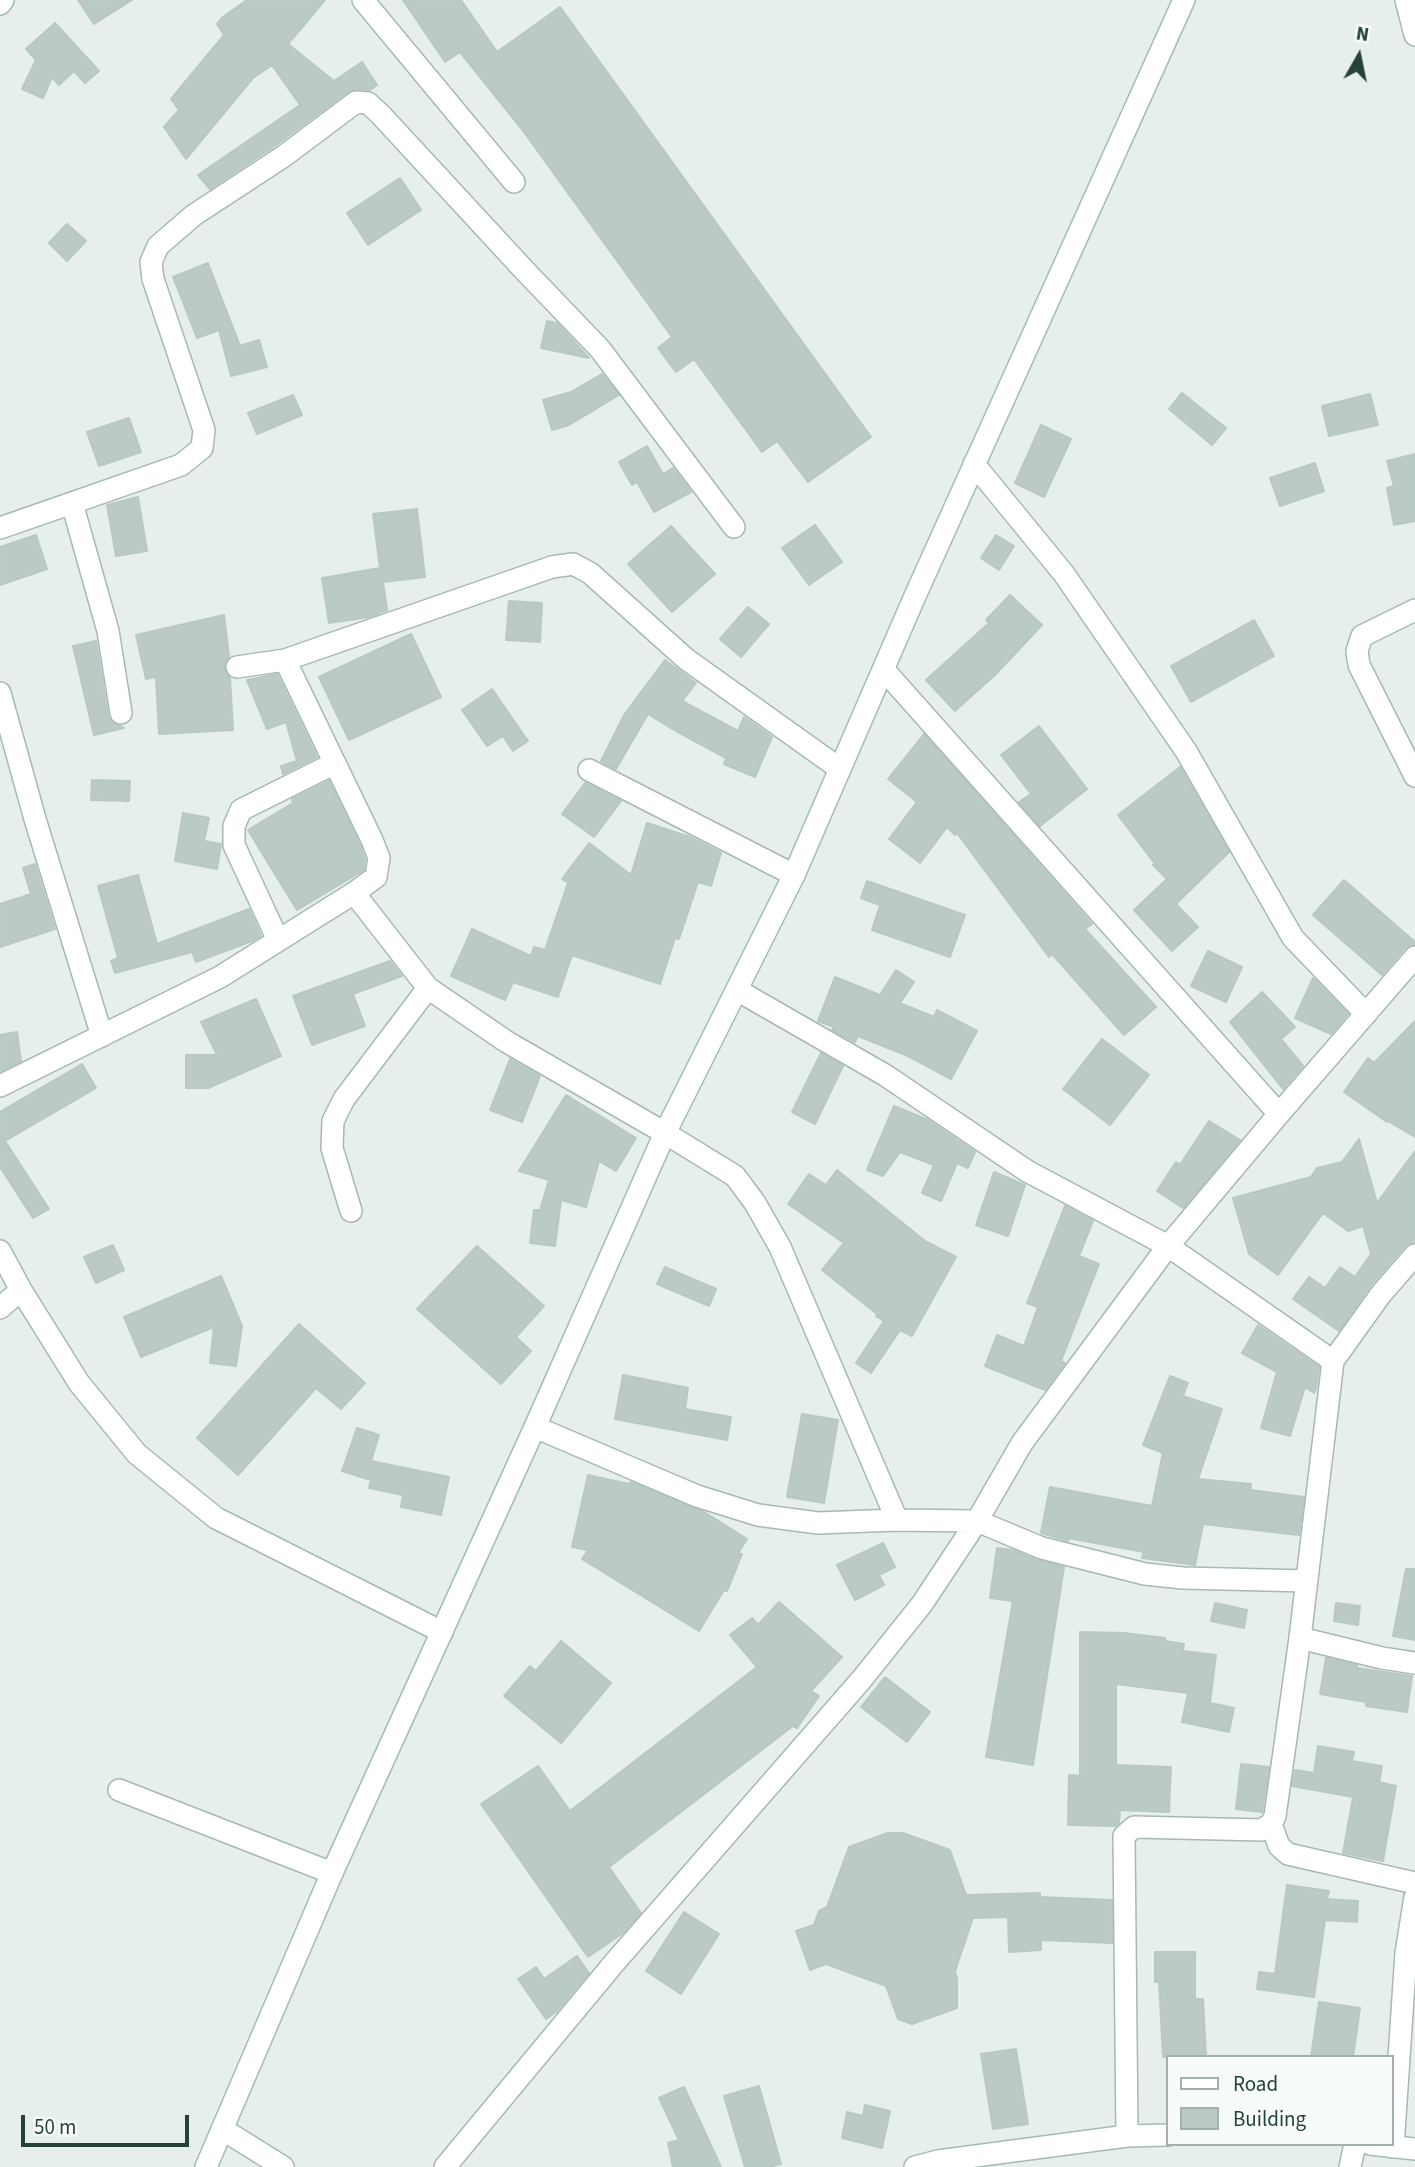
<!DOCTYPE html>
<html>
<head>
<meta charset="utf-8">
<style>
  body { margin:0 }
  #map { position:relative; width:1415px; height:2167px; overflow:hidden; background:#e6efeb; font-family:"Source Sans 3",sans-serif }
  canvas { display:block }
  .legend { position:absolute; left:1166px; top:2055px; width:228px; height:91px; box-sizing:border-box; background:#f7fbf9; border:2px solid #a3b1ad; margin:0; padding:9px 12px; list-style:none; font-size:21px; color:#24423a }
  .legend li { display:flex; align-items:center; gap:14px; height:35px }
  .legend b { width:35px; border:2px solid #a3b1ad }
  .north { position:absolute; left:1324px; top:21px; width:70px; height:70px; -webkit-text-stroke:5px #f7fbf9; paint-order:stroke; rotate:9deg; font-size:19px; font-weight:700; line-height:28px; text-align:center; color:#24423a }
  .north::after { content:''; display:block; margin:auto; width:24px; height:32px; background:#24423a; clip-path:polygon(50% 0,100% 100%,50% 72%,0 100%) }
  .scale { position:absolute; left:21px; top:2115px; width:168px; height:32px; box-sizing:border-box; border:4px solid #24423a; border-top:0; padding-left:9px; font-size:21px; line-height:24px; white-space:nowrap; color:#24423a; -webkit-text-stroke:5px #f7fbf9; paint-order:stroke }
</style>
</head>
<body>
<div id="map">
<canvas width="1415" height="2167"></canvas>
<ul class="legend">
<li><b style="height:9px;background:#fff"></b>Road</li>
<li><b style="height:19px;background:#bbcac4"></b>Building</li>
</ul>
<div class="north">N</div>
<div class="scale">50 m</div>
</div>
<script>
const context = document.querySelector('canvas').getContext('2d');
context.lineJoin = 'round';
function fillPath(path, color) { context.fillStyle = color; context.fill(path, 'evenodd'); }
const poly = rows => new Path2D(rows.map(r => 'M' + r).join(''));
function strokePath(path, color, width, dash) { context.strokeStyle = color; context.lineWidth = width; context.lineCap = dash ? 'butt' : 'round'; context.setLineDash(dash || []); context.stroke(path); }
const building = poly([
  [78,0,132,0,94,24,78,0],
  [247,0,325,0,288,44,334,81,362,62,377,85,370,90,357,89,348,92,276,145,210,189,198,175,300,105,272,65,253,78,186,159,164,127,179,110,171,99,224,35,217,24,223,17,247,0],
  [403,0,461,0,497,52,560,7,871,437,808,482,777,441,762,452,694,359,676,372,658,348,672,337,521,128,460,52,445,62,403,0],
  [55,23,99,71,85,83,74,71,59,85,52,77,43,98,22,89,36,60,26,49,55,23],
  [400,178,421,210,368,245,347,213,400,178],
  [67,224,86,241,67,261,49,243,67,224],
  [208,263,240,346,259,340,267,367,231,376,219,330,197,338,173,277,208,263],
  [547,321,557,323,589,358,541,348,547,321],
  [602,374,619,395,569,425,552,430,543,400,571,392,602,374],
  [1182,393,1226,428,1212,445,1169,409,1182,393],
  [1370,394,1378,425,1329,436,1322,406,1370,394],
  [293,395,302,415,257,434,248,413,293,395],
  [129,418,141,452,99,466,87,432,129,418],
  [1041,425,1071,439,1044,497,1015,483,1041,425],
  [647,446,663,474,673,468,691,492,654,512,637,482,632,485,619,462,647,446],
  [1415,454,1415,521,1394,525,1387,488,1394,486,1387,461,1415,454],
  [1315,463,1324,491,1280,506,1270,478,1315,463],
  [138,497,147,551,116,556,107,505,138,497],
  [417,509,425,577,383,582,387,610,369,617,329,623,322,578,380,568,373,514,417,509],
  [815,525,842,562,809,585,782,548,815,525],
  [671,526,715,574,672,612,628,564,671,526],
  [36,535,47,569,0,585,0,547,36,535],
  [996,535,1014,546,999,570,981,558,996,535],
  [1010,595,1042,625,996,674,955,711,926,680,989,623,986,620,1010,595],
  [509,601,542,603,540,642,506,640,509,601],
  [748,607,769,624,741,657,720,639,748,607],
  [224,615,229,657,224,668,230,678,233,730,159,734,156,677,146,679,136,635,224,615],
  [1254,620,1274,656,1191,702,1171,666,1254,620],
  [411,634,441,697,349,740,319,677,411,634],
  [96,641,108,716,111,722,124,728,94,735,73,646,96,641],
  [665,660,696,683,682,701,738,731,744,717,772,737,755,777,724,764,726,758,676,731,679,724,674,730,648,714,616,769,601,761,624,715,665,660],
  [277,674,317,757,283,774,281,766,297,761,286,722,267,729,247,680,277,674],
  [492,689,528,741,513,751,503,736,487,746,462,710,492,689],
  [1039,726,1087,789,1040,826,1019,802,1031,794,1001,755,1039,726],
  [924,734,1092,924,1085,929,1156,1007,1124,1035,1052,954,1049,957,957,833,955,835,947,827,920,863,889,839,917,802,888,779,924,734],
  [1180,767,1229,852,1176,904,1198,927,1172,951,1134,910,1167,879,1153,865,1155,864,1118,815,1180,767],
  [92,780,130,781,129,801,91,800,92,780],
  [329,781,360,845,365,859,364,870,297,910,248,830,293,803,292,799,329,781],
  [585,783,621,801,594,837,562,814,585,783],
  [183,813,209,818,204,841,221,844,217,869,175,861,183,813],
  [647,823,690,837,721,853,711,886,698,882,679,939,675,938,660,984,572,955,558,997,513,982,505,1000,451,976,472,929,531,956,534,947,545,950,568,883,562,879,589,843,631,875,647,823],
  [35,864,55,929,0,947,0,904,31,894,23,868,35,864],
  [138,875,157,944,249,909,261,936,252,941,196,962,192,952,115,973,111,961,118,958,98,886,138,875],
  [1344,880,1415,942,1415,944,1405,948,1382,975,1313,915,1344,880],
  [867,881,965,915,950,957,872,930,880,905,861,898,867,881],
  [1208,951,1242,967,1226,1002,1191,986,1208,951],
  [390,961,402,976,353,994,365,1026,312,1045,293,996,390,961],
  [896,970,914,982,900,1003,934,1017,937,1010,977,1031,951,1079,908,1056,858,1036,855,1042,832,1030,834,1027,818,1021,835,977,880,995,896,970],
  [1313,978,1348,1014,1331,1034,1295,1018,1313,978],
  [1262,992,1295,1027,1281,1039,1303,1066,1283,1089,1230,1022,1262,992],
  [256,999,281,1056,208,1088,186,1088,186,1055,217,1055,201,1022,256,999],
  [1415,1021,1415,1137,1388,1121,1387,1122,1344,1092,1368,1058,1374,1063,1415,1021],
  [17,1032,21,1061,0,1071,0,1035,17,1032],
  [1102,1039,1149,1075,1110,1125,1063,1089,1102,1039],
  [821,1053,843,1066,815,1124,792,1112,821,1053],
  [510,1059,540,1076,522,1122,490,1110,510,1059],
  [82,1064,96,1088,5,1141,49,1209,33,1218,0,1167,0,1112,82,1064],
  [566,1095,636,1138,616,1171,599,1161,586,1207,561,1200,555,1246,530,1243,534,1210,540,1210,549,1180,519,1171,566,1095],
  [894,1106,928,1120,975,1152,968,1168,957,1163,941,1201,922,1193,934,1165,900,1152,883,1176,867,1170,894,1106],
  [1209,1121,1240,1140,1183,1208,1157,1191,1176,1162,1180,1165,1209,1121],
  [1359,1139,1377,1203,1415,1151,1415,1242,1405,1246,1371,1285,1339,1331,1293,1299,1309,1277,1325,1288,1340,1267,1355,1277,1371,1254,1363,1226,1348,1231,1323,1213,1278,1275,1249,1254,1233,1198,1311,1177,1317,1168,1342,1162,1359,1139],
  [837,1170,925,1241,956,1257,912,1336,900,1330,871,1373,856,1363,884,1321,876,1316,877,1314,822,1270,844,1243,788,1204,809,1174,826,1185,837,1170],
  [994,1172,1025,1185,1008,1236,976,1225,994,1172],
  [1065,1206,1093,1221,1079,1256,1099,1264,1061,1361,1065,1363,1045,1390,985,1366,997,1335,1024,1346,1038,1307,1027,1303,1065,1206],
  [113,1245,124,1270,96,1283,84,1257,113,1245],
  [477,1246,544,1306,516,1337,531,1351,501,1384,417,1309,477,1246],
  [665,1267,716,1289,709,1306,657,1284,665,1267],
  [221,1276,242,1326,236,1366,210,1363,214,1327,141,1357,124,1317,221,1276],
  [299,1324,365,1383,341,1409,316,1388,238,1475,197,1438,299,1324],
  [1258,1325,1319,1367,1316,1389,1314,1393,1305,1387,1290,1436,1261,1428,1277,1372,1242,1353,1258,1325],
  [623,1375,688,1388,685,1409,731,1417,727,1440,615,1419,623,1375],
  [1170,1376,1188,1383,1183,1396,1222,1409,1198,1479,1251,1484,1250,1490,1304,1497,1299,1535,1203,1524,1195,1565,1142,1558,1144,1552,1068,1538,1068,1541,1041,1533,1050,1487,1152,1506,1163,1453,1143,1445,1170,1376],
  [802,1414,838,1420,824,1503,787,1497,802,1414],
  [357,1428,379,1435,371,1461,449,1477,441,1515,401,1507,403,1495,369,1488,371,1480,342,1471,357,1428],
  [588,1475,629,1484,631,1482,704,1512,747,1539,738,1553,742,1554,727,1591,724,1590,699,1631,582,1559,588,1550,572,1547,588,1475],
  [883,1543,895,1567,879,1575,884,1585,855,1600,837,1565,883,1543],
  [997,1548,1013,1550,1037,1560,1064,1567,1033,1765,986,1757,1013,1601,990,1598,997,1548],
  [1406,1569,1415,1569,1415,1640,1393,1636,1406,1569],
  [779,1602,842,1657,811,1691,819,1696,797,1728,793,1726,609,1867,641,1913,623,1933,588,1957,481,1804,538,1766,570,1811,757,1667,730,1635,752,1618,758,1625,779,1602],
  [1215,1603,1247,1610,1244,1628,1211,1621,1215,1603],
  [1336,1603,1360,1606,1358,1625,1334,1621,1336,1603],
  [1080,1632,1124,1633,1165,1638,1165,1641,1184,1644,1183,1651,1216,1655,1210,1703,1234,1708,1229,1732,1182,1722,1188,1693,1116,1684,1116,1765,1171,1767,1169,1812,1120,1810,1119,1823,1115,1826,1068,1825,1069,1775,1080,1776,1080,1632],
  [561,1641,611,1683,561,1743,504,1696,530,1666,536,1671,561,1641],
  [1326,1658,1357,1665,1357,1668,1412,1676,1407,1712,1366,1706,1366,1702,1320,1694,1326,1658],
  [885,1677,930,1712,907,1742,861,1707,885,1677],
  [1318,1746,1354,1752,1352,1761,1382,1766,1379,1782,1396,1786,1383,1861,1343,1853,1353,1797,1292,1786,1295,1770,1314,1773,1318,1746],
  [1241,1764,1269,1767,1262,1812,1236,1809,1241,1764],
  [888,1833,903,1833,950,1850,966,1895,1040,1893,1040,1897,1112,1900,1112,1943,1041,1940,1041,1950,1009,1952,1008,1917,973,1918,955,1971,957,1979,957,2008,912,2024,898,2019,886,1986,826,1964,810,1970,796,1931,814,1925,819,1911,827,1907,849,1847,888,1833],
  [1287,1885,1329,1891,1327,1899,1358,1901,1357,1922,1325,1920,1314,1997,1257,1989,1259,1972,1275,1974,1287,1885],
  [684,1912,719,1934,681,1994,646,1971,684,1912],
  [1155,1952,1195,1952,1195,1999,1203,1999,1206,2057,1163,2057,1159,1982,1155,1982,1155,1952],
  [577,1956,589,1973,556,2012,546,2019,518,1979,536,1967,544,1979,577,1956],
  [1319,2002,1360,2008,1353,2057,1311,2057,1319,2002],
  [1016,2049,1028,2124,993,2129,981,2054,1016,2049],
  [759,2086,781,2164,769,2167,745,2167,724,2096,759,2086],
  [684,2087,721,2167,673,2167,668,2143,679,2140,659,2098,684,2087],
  [865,2105,890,2111,882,2148,842,2138,847,2112,863,2116,865,2105]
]);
const street = poly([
  [363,0,514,182],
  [1406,0,1415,35],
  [974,464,1064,574,1186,751,1293,938,1366,1014],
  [72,503,108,631,121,713],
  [0,528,181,465,202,448,204,430,153,279,151,262,158,246,194,215,284,156,356,102,368,103,380,114,526,272,600,349,734,527],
  [1415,610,1362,636,1357,651,1359,665,1415,776],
  [237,667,285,660,552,567,573,564,590,573,686,659,840,769],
  [884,670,1279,1114],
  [0,693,35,819,102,1036],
  [589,770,794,875],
  [354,893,428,988,507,1042,665,1133,735,1176,755,1203,780,1247,897,1520],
  [278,940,234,845,234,826,241,810,335,763],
  [737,990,885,1075,1027,1171,1168,1246,1333,1361],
  [0,1086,220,977,354,893,376,877,379,858,372,840,285,660],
  [351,1211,332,1148,333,1121,344,1099,428,988],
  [0,1251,21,1290,79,1383,137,1454,216,1518,442,1632],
  [0,1308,21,1290],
  [535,1427,697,1496,758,1515,818,1523,897,1520,977,1521,1042,1548,1145,1574,1183,1578,1307,1581],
  [1300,1638,1382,1658,1415,1663],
  [119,1790,332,1873],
  [1271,1824,1279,1846,1288,1854,1415,1883],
  [1127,2136,1124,1836,1134,1827,1261,1830,1271,1824,1275,1816,1300,1638,1333,1361,1381,1294,1415,1255],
  [1393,2147,1406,1953,1415,1897],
  [445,2167,615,1962,862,1679,922,1604,977,1521,1022,1443,1168,1246,1279,1114,1415,957],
  [1350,2167,1355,2144]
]);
const secondary = poly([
  [0,4,3,0],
  [222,2129,283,2167],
  [1370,2144,1415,2149],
  [206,2167,332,1873,535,1427,665,1133,794,875,915,596,1184,0],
  [915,2167,938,2161,1127,2136,1168,2135]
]);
fillPath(building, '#bbcac4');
strokePath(building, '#b8c9c2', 2);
strokePath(street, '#a8b8b2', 24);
strokePath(secondary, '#a4bbb3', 24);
strokePath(street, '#fff', 21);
strokePath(secondary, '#fff', 21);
</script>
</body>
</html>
